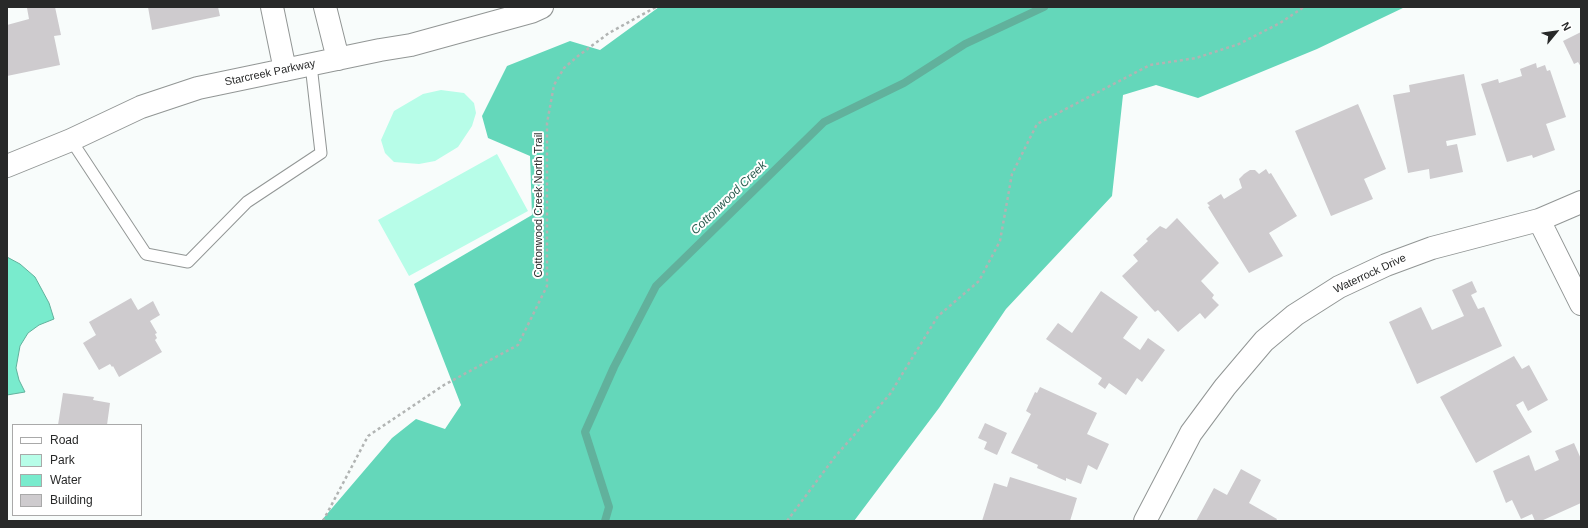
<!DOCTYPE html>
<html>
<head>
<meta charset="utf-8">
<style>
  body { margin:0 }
  #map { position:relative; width:1588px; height:528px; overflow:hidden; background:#f8fcfb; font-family:Helvetica,sans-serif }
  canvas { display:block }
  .frame { position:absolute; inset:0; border:8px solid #282929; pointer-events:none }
  .legend { position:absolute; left:12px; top:424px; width:130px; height:92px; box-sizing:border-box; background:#fff; border:1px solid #a9a9a9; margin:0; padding:5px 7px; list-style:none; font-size:12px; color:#282929 }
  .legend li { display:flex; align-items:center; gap:8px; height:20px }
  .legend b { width:20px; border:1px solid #a9a9a9 }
  .north { position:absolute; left:1536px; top:12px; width:40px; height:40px; -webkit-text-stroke:3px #fff; paint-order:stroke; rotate:61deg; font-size:11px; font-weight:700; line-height:16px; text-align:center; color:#282929 }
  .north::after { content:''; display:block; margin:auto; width:14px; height:18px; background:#282929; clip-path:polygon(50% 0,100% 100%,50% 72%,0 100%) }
</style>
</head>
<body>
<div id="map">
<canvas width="1588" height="528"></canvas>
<div class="frame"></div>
<ul class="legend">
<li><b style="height:5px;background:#fff"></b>Road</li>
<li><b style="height:11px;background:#b7fde8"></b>Park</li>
<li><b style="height:11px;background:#79ebcd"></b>Water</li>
<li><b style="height:11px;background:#cecbce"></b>Building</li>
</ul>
<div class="north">N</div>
</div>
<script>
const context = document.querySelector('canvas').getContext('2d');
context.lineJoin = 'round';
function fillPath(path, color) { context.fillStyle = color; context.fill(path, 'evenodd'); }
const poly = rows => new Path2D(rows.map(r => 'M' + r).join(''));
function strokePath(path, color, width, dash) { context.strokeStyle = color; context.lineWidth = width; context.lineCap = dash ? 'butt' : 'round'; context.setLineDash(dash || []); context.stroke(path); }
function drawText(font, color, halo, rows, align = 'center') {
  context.font = font + ' Helvetica,sans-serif'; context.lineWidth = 4; context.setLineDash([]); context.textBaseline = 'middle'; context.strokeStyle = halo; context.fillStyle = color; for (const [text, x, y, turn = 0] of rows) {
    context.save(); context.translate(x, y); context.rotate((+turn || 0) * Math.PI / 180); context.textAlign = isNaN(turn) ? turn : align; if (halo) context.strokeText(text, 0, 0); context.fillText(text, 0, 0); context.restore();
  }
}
const green = poly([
  [441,90,464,93,474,103,476,113,472,126,458,147,435,161,419,164,394,162,385,153,381,140,394,111,423,94],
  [497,154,528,211,409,276,378,220]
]);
const forest = poly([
  [659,7,1405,7,1317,49,1198,98,1156,85,1123,95,1112,196,1006,309,939,408,854,521,321,521,392,438,416,419,445,429,461,405,414,284,532,215,530,156,488,138,482,116,507,66,570,41,600,50]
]);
const water = poly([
  [7,257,20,264,35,277,49,303,54,319,39,325,28,333,20,346,16,368,19,380,25,392,7,395,7,257]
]);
const stream = poly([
  [605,521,609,507,585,432,614,367,656,286,824,122,904,83,965,44,1044,7]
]);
const building = poly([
  [31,7,55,7,61,35,54,36,60,65,7,76,7,25,29,19,27,8],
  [148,7,218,7,220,16,152,30],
  [1581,32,1581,67,1578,62,1574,64,1563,41],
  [1536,63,1537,68,1545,65,1547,71,1550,70,1566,117,1546,124,1555,150,1533,158,1532,155,1507,162,1481,84,1498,79,1499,83,1522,76,1520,69],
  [1464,74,1476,135,1446,141,1447,146,1457,144,1463,172,1430,179,1429,169,1408,173,1393,95,1410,92,1409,85],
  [1358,104,1386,169,1364,179,1373,199,1331,216,1295,131],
  [1266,169,1269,174,1271,173,1297,216,1269,233,1283,256,1249,273,1208,207,1210,206,1207,203,1221,194,1224,199,1242,188,1239,179,1244,174,1250,170,1255,170,1259,174],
  [1177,218,1219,263,1201,281,1214,295,1212,298,1219,305,1205,319,1200,313,1178,332,1158,310,1155,312,1122,276,1138,261,1133,255,1148,241,1146,239,1160,226,1166,229],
  [1472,281,1477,292,1471,295,1478,309,1484,307,1502,346,1417,384,1389,322,1421,307,1432,330,1464,316,1452,290],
  [1101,291,1138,317,1123,338,1140,350,1148,338,1165,350,1142,382,1137,378,1126,395,1109,383,1105,389,1098,384,1102,378,1046,339,1058,323,1072,333],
  [131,298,138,310,153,301,160,315,150,321,157,333,155,334,157,338,155,340,162,352,119,377,113,366,112,367,110,364,99,370,83,343,96,335,89,322],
  [1514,356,1522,369,1529,365,1548,400,1528,411,1523,401,1516,405,1532,432,1476,463,1440,397],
  [1040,387,1097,413,1087,434,1109,444,1097,470,1088,465,1081,484,1066,478,1066,481,1037,468,1038,465,1011,453,1031,414,1026,411,1035,392,1037,393],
  [63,393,94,397,93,400,110,403,107,425,58,425],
  [985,423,1007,433,997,455,984,449,987,442,978,438],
  [1574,443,1581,459,1581,503,1541,521,1535,521,1532,514,1521,519,1512,500,1506,503,1493,471,1529,455,1535,471,1559,460,1555,451],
  [1241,469,1261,480,1249,503,1277,519,1276,521,1196,521,1214,488,1227,495],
  [1010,477,1077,498,1070,521,982,521,994,483,1007,487]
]);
const path = poly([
  [323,521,368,436,444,385,518,345,547,286,547,123,554,85,564,68,578,56,609,33,656,7],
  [787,521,834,458,890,394,938,316,979,281,1000,241,1012,174,1037,124,1150,65,1196,58,1239,44,1280,23,1304,7]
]);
const service = poly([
  [71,140,146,254,188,262,247,202,321,153,311,65]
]);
const minor = poly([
  [272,7,285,70],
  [325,7,338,59],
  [7,166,71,140,141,107,198,88,380,50,411,45,531,12,542,7],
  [1539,220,1581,304],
  [1145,521,1191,433,1225,387,1264,341,1295,315,1339,287,1386,265,1432,248,1539,220,1581,202]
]);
const streetNames = [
  ["Starcreek Parkway",270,73,-12],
  ["Cottonwood Creek North Trail",539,205,-90],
  ["Waterrock Drive",1370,274,-25]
];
const waterNames = [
  ["Cottonwood Creek",729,198,-44]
];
fillPath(green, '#b7fde8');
fillPath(forest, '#64d7ba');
fillPath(water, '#79ebcd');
strokePath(water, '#61b19c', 1);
strokePath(stream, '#61b19c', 8);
fillPath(building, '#cecbce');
strokePath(service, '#929695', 13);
strokePath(minor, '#929695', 24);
strokePath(path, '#b1b4b3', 2.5, [3, 3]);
strokePath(service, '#fff', 11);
strokePath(minor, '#fff', 22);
drawText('11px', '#282929', '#fff', streetNames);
drawText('italic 12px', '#2c5c4f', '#fff', waterNames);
</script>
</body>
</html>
